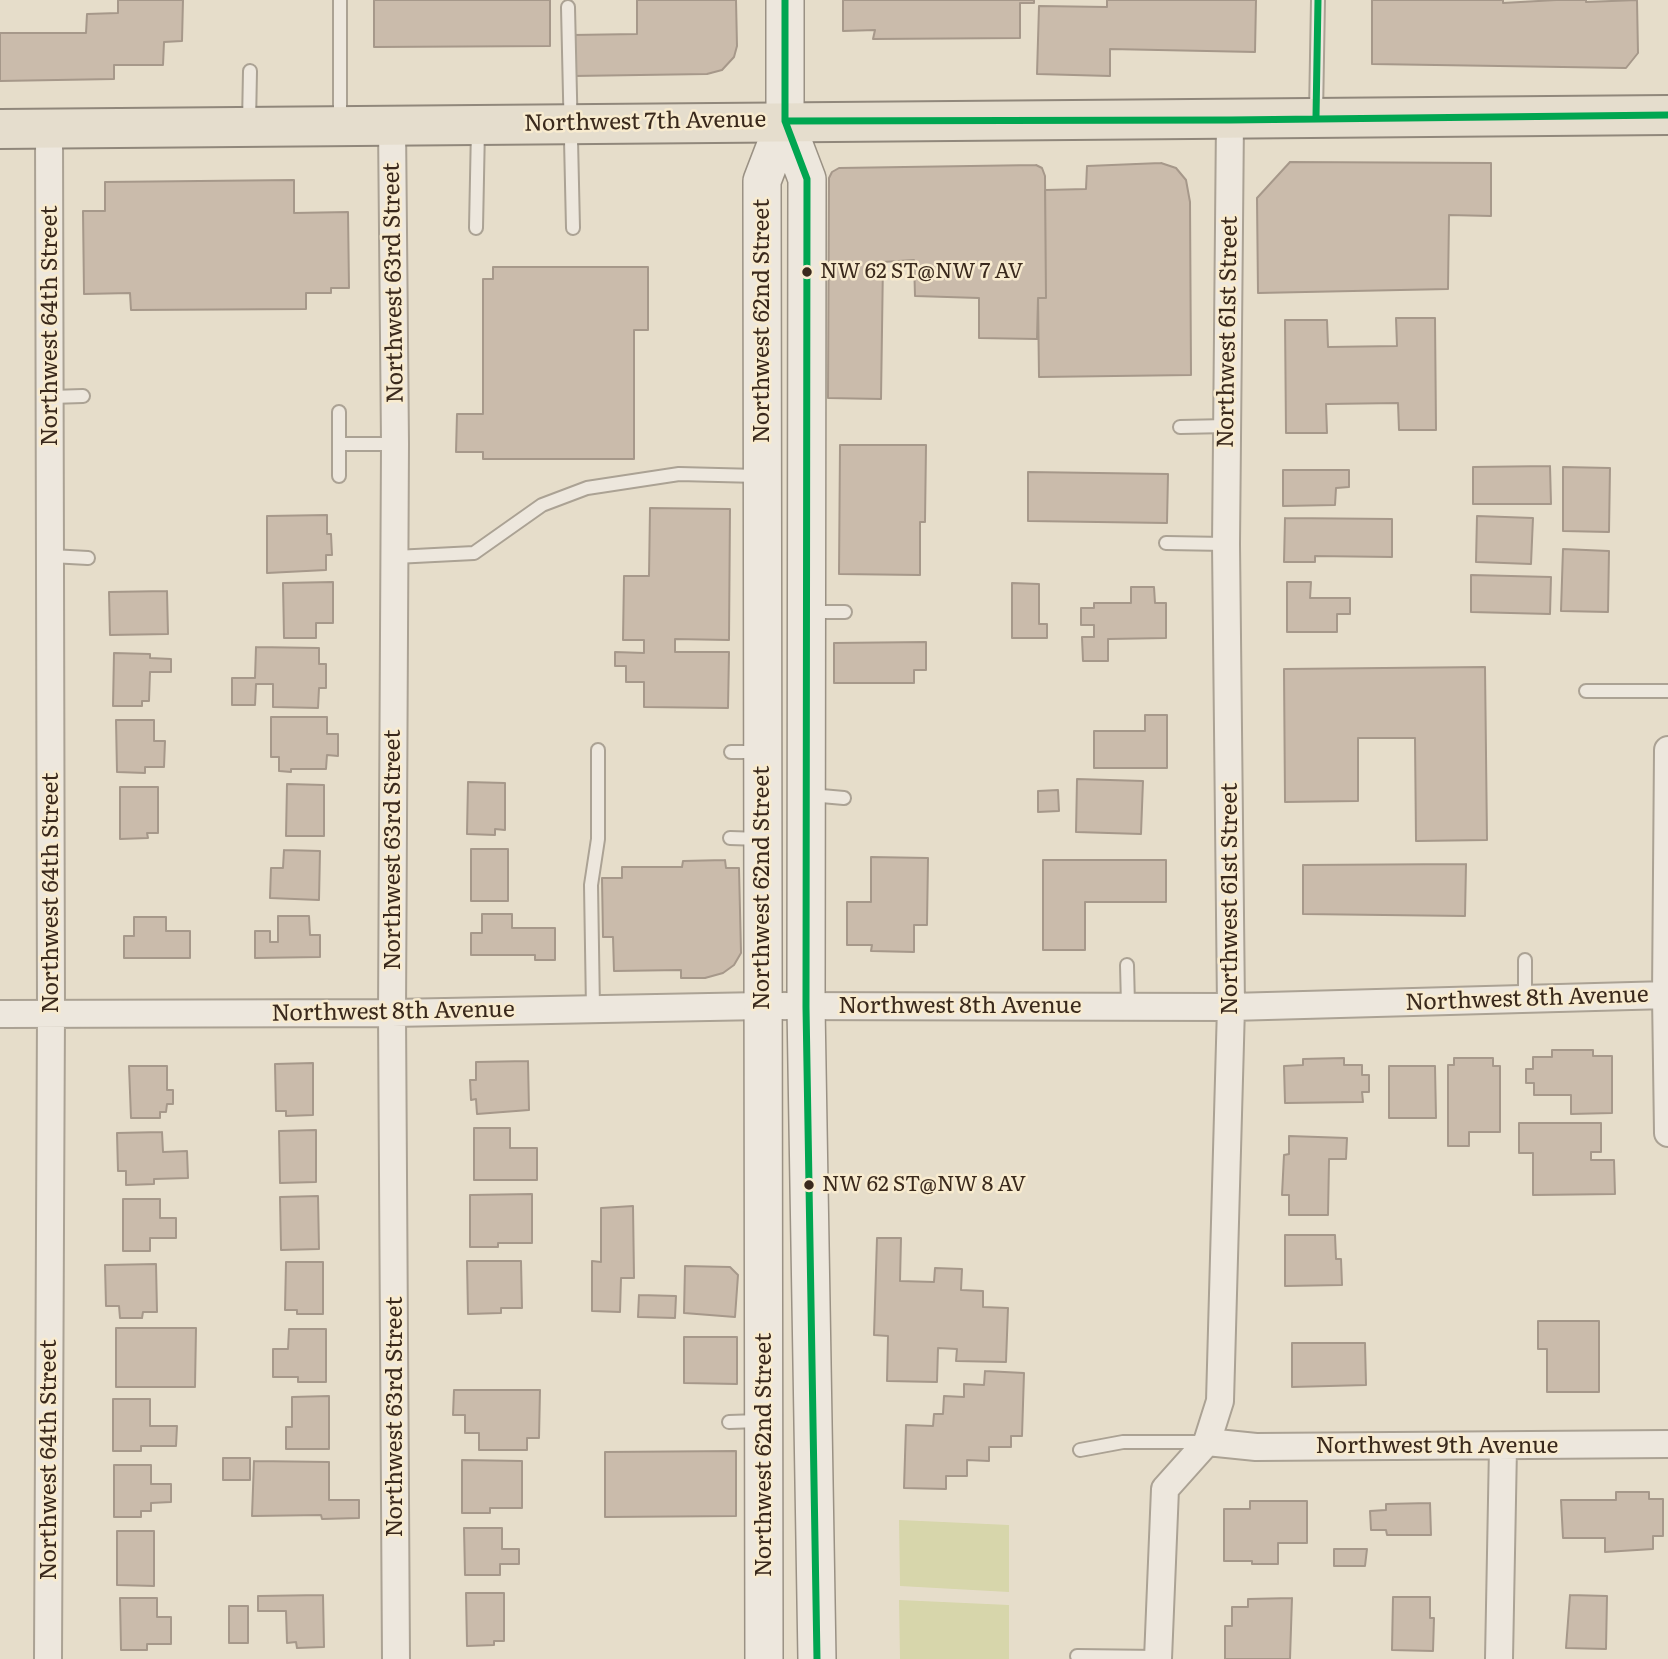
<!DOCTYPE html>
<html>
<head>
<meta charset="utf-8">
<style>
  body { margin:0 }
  canvas { display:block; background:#e6ddca }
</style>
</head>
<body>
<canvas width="1668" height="1659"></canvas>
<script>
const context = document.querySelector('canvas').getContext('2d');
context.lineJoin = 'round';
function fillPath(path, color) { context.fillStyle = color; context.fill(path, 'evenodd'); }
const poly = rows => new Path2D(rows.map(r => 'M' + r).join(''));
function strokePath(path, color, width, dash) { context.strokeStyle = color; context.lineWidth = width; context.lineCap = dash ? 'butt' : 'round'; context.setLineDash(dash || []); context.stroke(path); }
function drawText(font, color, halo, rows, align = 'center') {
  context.font = font + ' Literata,serif'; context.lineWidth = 5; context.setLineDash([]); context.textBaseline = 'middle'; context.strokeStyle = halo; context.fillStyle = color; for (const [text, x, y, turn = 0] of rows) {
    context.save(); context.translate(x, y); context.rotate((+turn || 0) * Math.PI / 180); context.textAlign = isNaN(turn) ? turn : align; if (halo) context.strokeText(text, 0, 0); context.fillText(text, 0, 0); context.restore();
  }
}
const green = poly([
  [899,1520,1009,1525,1009,1592,900,1586],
  [899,1600,1009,1605,1009,1659,900,1659]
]);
const building = poly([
  [118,0,183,0,182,41,164,42,163,65,114,65,114,79,0,81,0,33,86,33,87,14,118,13,118,0],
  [374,0,550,0,550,46,374,47,374,0],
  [637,0,736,0,737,46,734,57,722,70,707,74,573,76,572,35,637,34,637,0],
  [843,0,1034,0,1034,3,1020,3,1020,38,873,39,875,30,843,31,843,0],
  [1107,0,1256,0,1255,52,1110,49,1110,76,1037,74,1039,6,1107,7,1107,0],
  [1372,0,1503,0,1503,3,1556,0,1586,0,1586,2,1637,0,1638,53,1626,68,1372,64,1372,0],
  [1290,162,1491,163,1491,216,1449,215,1448,289,1258,293,1257,198,1290,162],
  [1161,163,1176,168,1186,180,1190,202,1191,375,1039,377,1038,298,1046,298,1045,190,1086,189,1087,166,1161,163],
  [1036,165,1042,168,1045,176,1046,298,1038,298,1037,339,979,338,979,298,915,296,914,260,883,262,881,399,828,398,829,178,832,172,839,168,1036,165],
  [294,180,294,213,348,212,349,288,331,288,331,293,306,293,306,309,131,310,130,293,84,294,83,211,105,211,105,182,294,180],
  [493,267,648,267,648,330,634,330,634,459,483,459,483,452,456,452,457,414,483,414,483,279,493,279,493,267],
  [1396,318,1435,318,1436,430,1399,430,1398,403,1326,404,1327,433,1286,433,1285,320,1327,320,1328,347,1397,346,1396,318],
  [840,445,926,445,925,522,920,522,920,575,839,574,840,445],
  [1550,466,1551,504,1473,504,1473,467,1550,466],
  [1563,467,1610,468,1609,532,1563,531,1563,467],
  [1283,470,1349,470,1349,487,1336,488,1335,505,1283,506,1283,470],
  [1028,472,1168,474,1167,523,1028,521,1028,472],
  [650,508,730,509,729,640,675,639,675,652,729,652,728,708,644,707,644,682,626,682,626,666,615,666,615,652,644,653,644,640,623,640,624,576,649,576,650,508],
  [327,515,327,534,331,534,332,555,326,555,326,570,267,573,267,516,327,515],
  [1477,516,1533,518,1531,564,1476,562,1477,516],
  [1285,518,1392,519,1392,557,1315,556,1315,562,1284,562,1285,518],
  [1563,549,1609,551,1608,612,1561,611,1563,549],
  [1471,575,1551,577,1550,614,1471,612,1471,575],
  [333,582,333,623,316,623,316,638,284,638,283,583,333,582],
  [1287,582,1311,582,1310,598,1350,598,1350,614,1337,614,1337,632,1287,632,1287,582],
  [1012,583,1039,584,1039,624,1047,624,1047,638,1012,638,1012,583],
  [1131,587,1154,587,1155,603,1166,603,1166,638,1108,639,1108,661,1083,661,1082,637,1094,637,1094,625,1081,625,1081,608,1094,608,1094,603,1131,603,1131,587],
  [167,591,168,634,110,635,109,592,167,591],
  [926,642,926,670,914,670,914,683,834,683,834,643,926,642],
  [256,647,319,648,319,664,326,664,326,688,319,688,318,708,273,707,273,684,256,684,255,705,232,705,232,678,255,678,256,647],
  [114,653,150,654,150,658,171,659,171,672,150,672,149,701,142,701,142,706,113,706,114,653],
  [1485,667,1487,840,1416,841,1415,738,1358,738,1358,801,1285,802,1284,669,1485,667],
  [1145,715,1167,715,1167,768,1094,768,1094,731,1145,731,1145,715],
  [271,717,327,717,327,734,338,734,338,756,327,755,326,769,291,769,291,772,279,771,279,757,271,757,271,717],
  [116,720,154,720,154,741,165,741,164,767,145,767,145,773,117,772,116,720],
  [1077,779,1143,781,1141,834,1076,832,1077,779],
  [468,782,505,783,505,830,495,829,495,835,467,834,468,782],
  [287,784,324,785,324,836,286,836,287,784],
  [120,787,158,787,158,833,147,833,148,838,120,839,120,787],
  [1058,790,1059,811,1038,812,1038,791,1058,790],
  [471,849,508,849,508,901,471,901,471,849],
  [284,850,320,851,319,900,270,898,271,868,283,868,284,850],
  [871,857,928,858,927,925,914,925,914,952,871,951,872,945,847,945,847,902,871,902,871,857],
  [725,860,726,868,739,868,741,953,734,965,723,973,705,978,681,978,681,970,614,971,613,937,603,937,602,878,622,878,622,867,682,867,683,861,725,860],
  [1043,860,1166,860,1166,902,1085,902,1085,950,1043,950,1043,860],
  [1466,864,1465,916,1303,914,1303,865,1466,864],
  [482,914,512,914,512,928,555,928,555,960,535,960,535,955,471,955,471,933,482,933,482,914],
  [278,916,309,916,310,935,320,935,320,957,255,958,255,931,270,931,270,942,278,942,278,916],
  [134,917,166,917,166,931,190,931,190,958,124,958,124,936,134,936,134,917],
  [1552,1050,1593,1050,1593,1056,1612,1056,1612,1113,1571,1114,1571,1095,1534,1095,1534,1083,1526,1083,1526,1069,1533,1069,1533,1057,1552,1057,1552,1050],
  [1344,1058,1344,1065,1362,1065,1362,1075,1369,1075,1369,1092,1362,1092,1363,1102,1285,1103,1284,1066,1303,1065,1303,1059,1344,1058],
  [1454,1058,1493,1058,1493,1066,1500,1066,1500,1132,1469,1132,1469,1146,1448,1146,1448,1065,1454,1065,1454,1058],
  [528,1061,529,1110,477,1114,476,1099,471,1100,470,1080,476,1080,476,1062,528,1061],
  [313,1063,313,1115,286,1116,286,1111,276,1111,275,1064,313,1063],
  [129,1066,167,1066,167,1090,173,1090,173,1104,167,1104,166,1112,160,1112,160,1118,131,1118,129,1066],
  [1389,1066,1435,1066,1436,1118,1389,1118,1389,1066],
  [1519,1123,1601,1123,1601,1152,1591,1152,1591,1160,1614,1160,1615,1194,1533,1195,1533,1153,1519,1153,1519,1123],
  [474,1128,510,1128,510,1148,537,1148,537,1180,474,1180,474,1128],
  [316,1130,316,1182,280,1183,279,1131,316,1130],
  [162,1132,163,1152,187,1151,188,1178,154,1179,154,1184,126,1185,126,1171,118,1171,117,1133,162,1132],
  [1289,1136,1347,1138,1346,1159,1329,1159,1328,1215,1289,1215,1289,1195,1282,1195,1284,1155,1289,1154,1289,1136],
  [532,1194,532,1243,498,1243,498,1247,470,1247,470,1195,532,1194],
  [318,1196,319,1249,281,1250,280,1197,318,1196],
  [123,1199,160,1199,160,1218,176,1218,176,1238,150,1238,150,1251,123,1251,123,1199],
  [633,1206,634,1278,621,1278,620,1312,592,1311,592,1261,601,1262,601,1208,633,1206],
  [1285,1235,1335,1235,1336,1259,1341,1259,1342,1285,1285,1286,1285,1235],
  [877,1238,901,1238,900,1281,934,1282,935,1268,962,1269,961,1290,983,1291,983,1307,1008,1308,1006,1362,956,1361,957,1349,938,1348,937,1382,887,1381,888,1336,874,1335,877,1238],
  [467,1261,521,1261,522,1308,501,1308,501,1313,468,1314,467,1261],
  [286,1262,323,1262,323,1314,297,1314,297,1310,285,1310,286,1262],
  [156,1264,157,1312,143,1312,142,1318,120,1318,119,1306,106,1306,105,1265,156,1264],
  [685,1266,730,1267,738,1275,735,1317,684,1313,685,1266],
  [639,1295,676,1296,675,1318,638,1317,639,1295],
  [1538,1321,1599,1321,1599,1392,1547,1392,1547,1349,1538,1349,1538,1321],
  [116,1328,196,1328,195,1387,116,1387,116,1328],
  [289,1329,326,1329,326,1382,298,1382,298,1377,273,1377,273,1349,288,1349,289,1329],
  [684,1337,737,1337,737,1384,684,1383,684,1337],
  [1292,1343,1365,1343,1366,1385,1292,1387,1292,1343],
  [985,1371,1024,1373,1022,1436,1011,1436,1011,1447,989,1447,989,1461,967,1460,967,1476,946,1476,946,1489,904,1488,906,1425,933,1426,934,1414,943,1414,944,1396,964,1397,964,1384,984,1385,985,1371],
  [454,1390,540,1390,539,1438,527,1438,527,1450,479,1450,479,1433,465,1433,465,1415,453,1415,454,1390],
  [329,1396,329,1449,286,1449,286,1427,292,1427,292,1397,329,1396],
  [113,1399,150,1399,150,1426,177,1426,176,1446,141,1446,141,1451,113,1451,113,1399],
  [736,1451,736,1516,605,1517,605,1452,736,1451],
  [223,1458,250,1458,250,1480,223,1480,223,1458],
  [462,1460,522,1461,522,1508,490,1508,490,1513,462,1513,462,1460],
  [254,1461,329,1462,329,1500,359,1500,359,1518,322,1519,321,1515,252,1516,254,1461],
  [114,1465,151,1465,151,1484,171,1484,171,1502,151,1503,151,1511,141,1511,141,1517,114,1517,114,1465],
  [1616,1492,1649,1492,1649,1499,1663,1499,1663,1536,1653,1536,1653,1549,1605,1552,1605,1538,1563,1538,1561,1500,1616,1500,1616,1492],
  [1250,1501,1307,1501,1307,1543,1278,1543,1278,1564,1252,1564,1252,1561,1224,1561,1224,1509,1250,1509,1250,1501],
  [1430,1503,1431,1535,1387,1535,1386,1530,1371,1530,1370,1511,1386,1510,1386,1504,1430,1503],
  [464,1528,502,1528,502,1549,519,1549,519,1564,500,1564,500,1575,465,1575,464,1528],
  [117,1531,154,1531,154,1586,117,1585,117,1531],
  [1334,1549,1367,1549,1365,1566,1334,1566,1334,1549],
  [466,1593,504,1593,504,1641,494,1641,494,1645,467,1646,466,1593],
  [323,1595,324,1647,297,1648,296,1642,287,1643,286,1611,258,1611,258,1596,323,1595],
  [1570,1595,1607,1596,1606,1649,1566,1648,1570,1595],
  [1393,1597,1430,1597,1430,1618,1434,1618,1433,1651,1392,1650,1393,1597],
  [120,1598,157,1598,157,1617,171,1617,171,1644,147,1644,147,1650,121,1650,120,1598],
  [1292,1598,1290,1659,1225,1659,1225,1626,1232,1626,1232,1607,1248,1607,1248,1599,1292,1598],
  [229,1606,248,1606,248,1643,229,1643,229,1606]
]);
const lane = poly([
  [340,0,340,122],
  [568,7,573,228],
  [1316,114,1318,0],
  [249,123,250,71],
  [476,228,478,128],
  [51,397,83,396],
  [1180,427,1227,426],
  [339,444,395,444],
  [339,476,339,412],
  [1166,543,1226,544],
  [51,556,88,558],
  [395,557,474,553,542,505,587,488,679,474,758,476],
  [810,612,845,612],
  [1586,691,1668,691],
  [731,752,761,752],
  [810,795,844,798],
  [730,838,761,839],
  [1525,960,1525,1000],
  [1127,965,1128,1005],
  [593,1009,591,885,598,839,598,750],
  [729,1422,759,1421],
  [1080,1450,1123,1442,1203,1442],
  [1077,1656,1158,1657]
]);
const street = poly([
  [392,125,395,444,392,1013,396,1659],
  [1668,750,1666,995,1668,1133],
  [0,1014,392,1013,762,1006,1231,1007,1668,995],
  [1207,1442,1256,1447,1668,1444],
  [48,1659,51,1013,49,128],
  [1158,1659,1165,1489,1207,1442,1220,1401,1231,1007,1226,544,1230,120],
  [1499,1659,1503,1447]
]);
const secondary = poly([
  [785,0,785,121,807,179,806,1007,817,1659],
  [764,1659,762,181,785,121]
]);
const primary = poly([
  [0,129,1668,115]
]);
const bus1 = poly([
  [785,0,785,121,807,179,806,1007,817,1659],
  [1316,117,1318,0],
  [785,121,1230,120,1668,115]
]);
const markers = [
  [807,272,6,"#3a291c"],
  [809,1185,6,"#3a291c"]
];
const busNames = [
  ["NW 62 ST@NW 7 AV",820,272],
  ["NW 62 ST@NW 8 AV",822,1185]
];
const streetNames = [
  ["Northwest 7th Avenue",645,122,-1],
  ["Northwest 63rd Street",394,283,-91],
  ["Northwest 62nd Street",762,321,-90],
  ["Northwest 64th Street",50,326,-90],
  ["Northwest 61st Street",1228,332,-89],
  ["Northwest 63rd Street",393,850,-90],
  ["Northwest 62nd Street",762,888,-90],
  ["Northwest 64th Street",51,893,-90],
  ["Northwest 61st Street",1230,899,-90],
  ["Northwest 8th Avenue",1527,999,-2],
  ["Northwest 8th Avenue",960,1006],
  ["Northwest 8th Avenue",393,1012,-1],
  ["Northwest 63rd Street",395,1417,-90],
  ["Northwest 9th Avenue",1437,1446],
  ["Northwest 62nd Street",764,1455,-90],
  ["Northwest 64th Street",49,1460,-90]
];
fillPath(green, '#d7d6ab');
fillPath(building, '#cabbab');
strokePath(building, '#a6988a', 2);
strokePath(lane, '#aba294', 16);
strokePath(street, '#aba294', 30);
strokePath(secondary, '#9a9184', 40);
strokePath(primary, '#90877b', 42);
strokePath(lane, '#ede7dd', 12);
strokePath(street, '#ede7dd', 26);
strokePath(secondary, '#ede7dd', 37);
strokePath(primary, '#e5ddcd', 38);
strokePath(bus1, '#00a651', 7);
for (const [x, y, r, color] of markers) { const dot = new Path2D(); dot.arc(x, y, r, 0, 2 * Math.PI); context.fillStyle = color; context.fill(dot); strokePath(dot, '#f8ebcf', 2.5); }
drawText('21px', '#3a291c', '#f8ebcf', busNames, 'left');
drawText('23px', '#3a291c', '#f8ebcf', streetNames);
</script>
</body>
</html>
